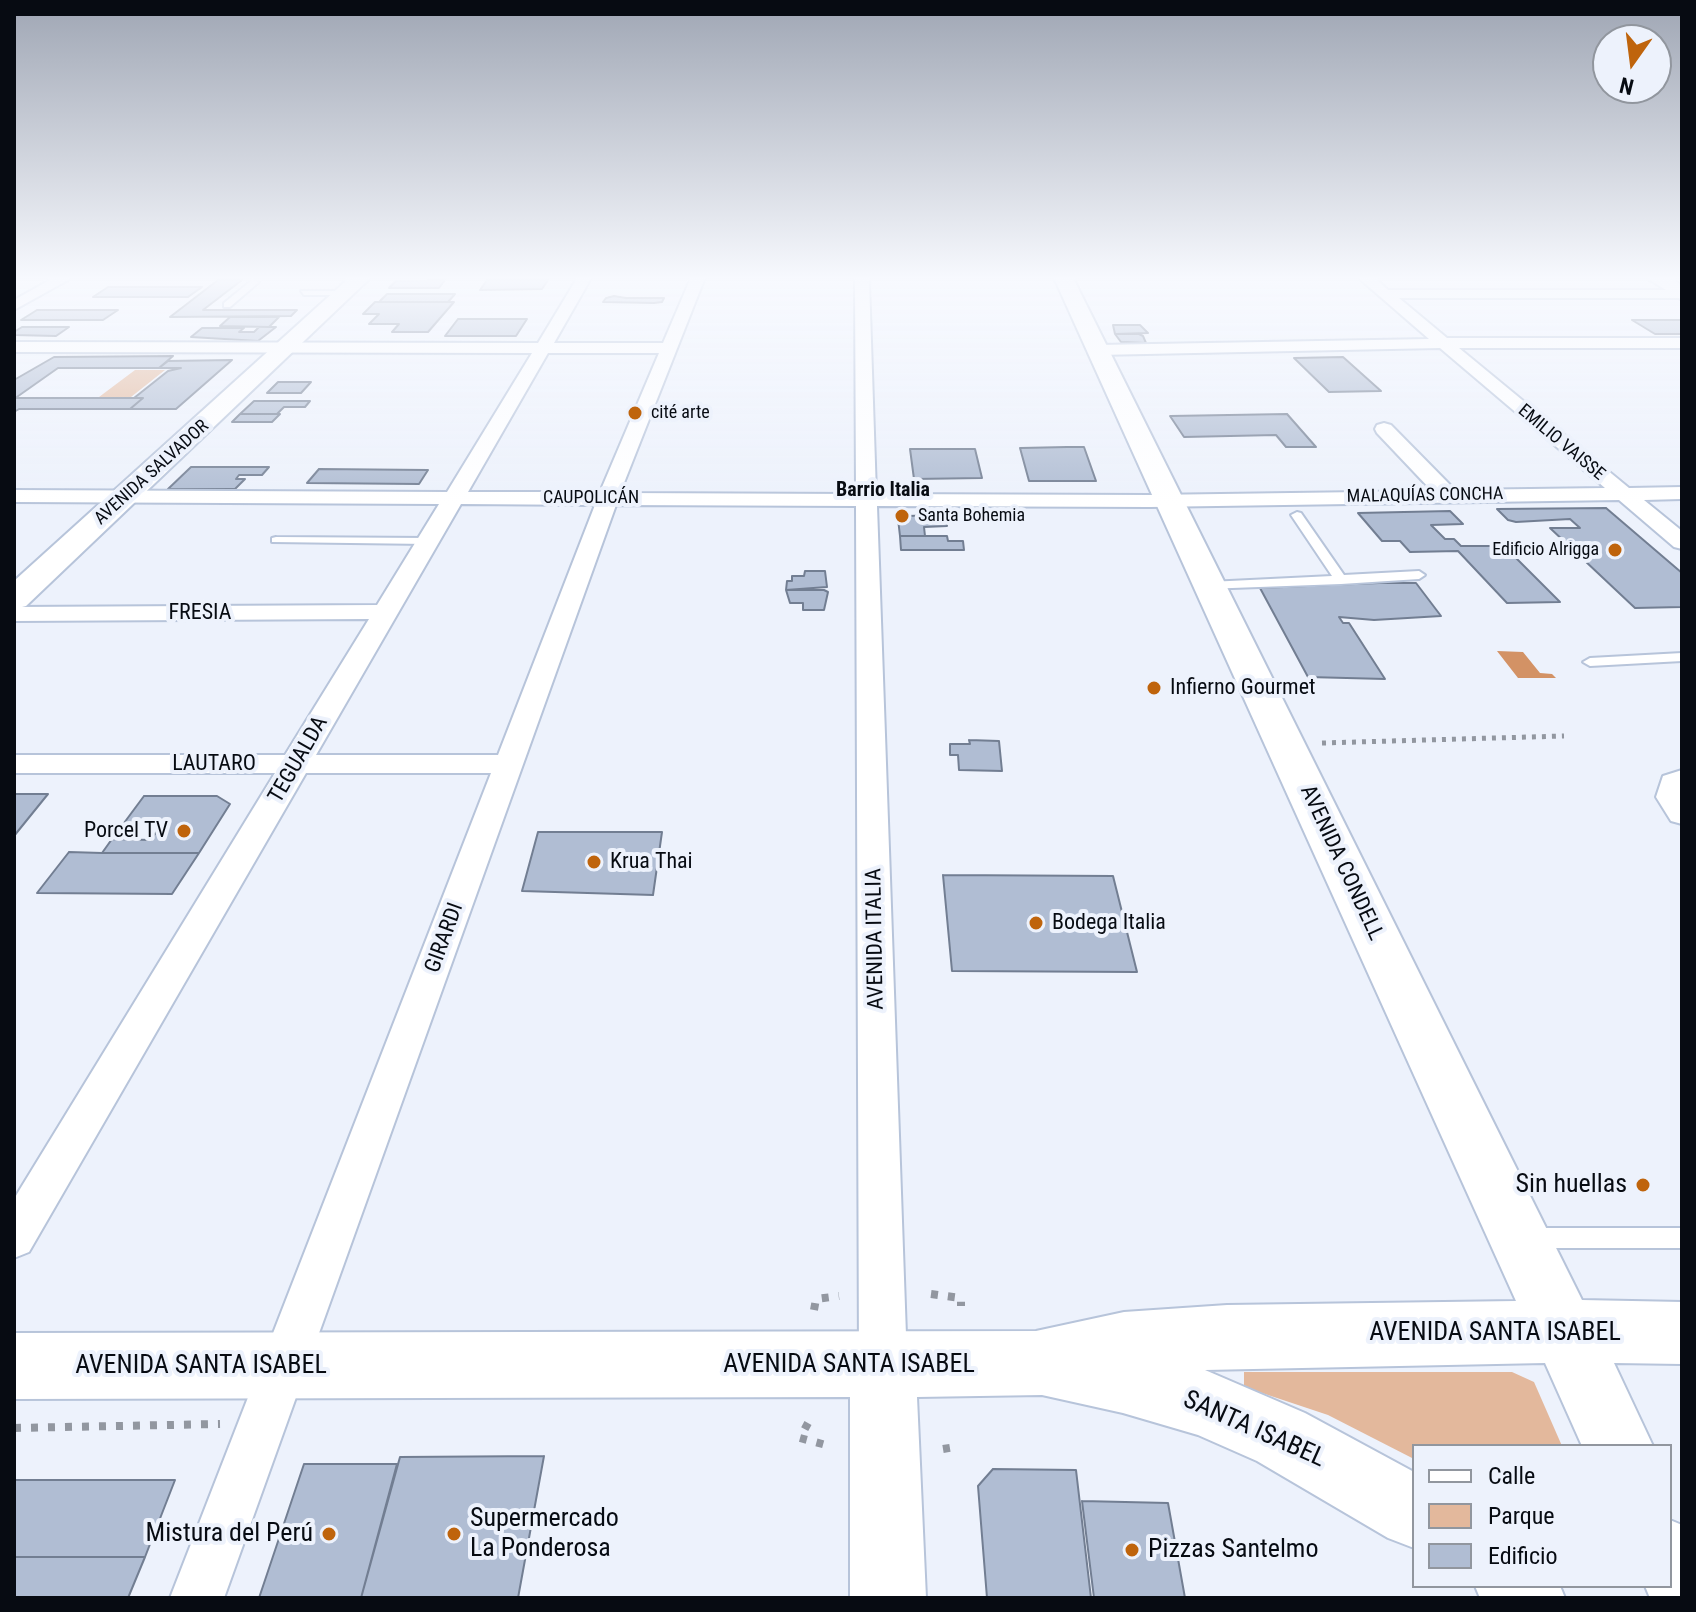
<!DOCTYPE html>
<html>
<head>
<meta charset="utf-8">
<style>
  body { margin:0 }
  #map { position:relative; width:1696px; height:1612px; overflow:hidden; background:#edf2fc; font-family:"Roboto Condensed",sans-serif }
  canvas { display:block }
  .frame { position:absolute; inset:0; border:16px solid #070b12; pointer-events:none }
  .legend { position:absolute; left:1412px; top:1444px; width:260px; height:144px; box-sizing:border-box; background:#edf2fc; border:2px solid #91969e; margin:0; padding:10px 14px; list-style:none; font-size:24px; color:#070b12 }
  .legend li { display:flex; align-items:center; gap:16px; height:40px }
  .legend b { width:40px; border:2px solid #91969e }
  .north { position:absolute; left:1592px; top:24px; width:80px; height:80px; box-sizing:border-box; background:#edf2fc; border:2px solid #91969e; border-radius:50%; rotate:194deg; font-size:22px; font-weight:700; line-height:32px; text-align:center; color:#070b12 }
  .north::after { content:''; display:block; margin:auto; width:28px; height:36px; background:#bf640c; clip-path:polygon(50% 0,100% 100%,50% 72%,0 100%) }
</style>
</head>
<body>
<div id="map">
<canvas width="1696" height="1612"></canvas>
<div class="frame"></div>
<ul class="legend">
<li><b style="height:10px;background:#fff"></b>Calle</li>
<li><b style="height:22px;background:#e3b89c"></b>Parque</li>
<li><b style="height:22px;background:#b0bdd3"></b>Edificio</li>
</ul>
<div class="north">N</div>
</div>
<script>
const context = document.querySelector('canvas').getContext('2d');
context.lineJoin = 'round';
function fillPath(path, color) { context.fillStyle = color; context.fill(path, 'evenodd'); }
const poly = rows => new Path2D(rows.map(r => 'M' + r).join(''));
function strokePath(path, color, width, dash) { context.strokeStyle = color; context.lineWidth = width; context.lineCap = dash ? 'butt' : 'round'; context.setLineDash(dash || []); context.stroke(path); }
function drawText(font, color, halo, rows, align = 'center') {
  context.font = font + ' "Roboto Condensed",sans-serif'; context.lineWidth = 8; context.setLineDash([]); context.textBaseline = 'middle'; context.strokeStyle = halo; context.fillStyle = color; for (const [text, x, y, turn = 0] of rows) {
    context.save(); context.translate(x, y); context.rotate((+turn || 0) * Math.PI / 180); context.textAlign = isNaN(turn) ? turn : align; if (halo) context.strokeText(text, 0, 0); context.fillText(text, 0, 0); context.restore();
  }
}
const green = poly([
  [135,370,165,370,131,397,99,397],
  [1244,1372,1512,1372,1534,1382,1562,1446,1414,1446,1414,1459,1328,1415,1244,1387]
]);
const water = poly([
  [1497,651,1523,652,1540,673,1552,674,1556,678,1518,678]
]);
const building = poly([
  [218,280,242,280,203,310,297,310,291,316,170,317,218,280],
  [445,280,439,288,389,288,396,281,445,280],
  [487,280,548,280,542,289,480,290,487,280],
  [108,287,202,287,188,297,93,297,108,287],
  [387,294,455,294,448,302,379,302,387,294],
  [614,296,626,298,664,298,662,302,654,303,603,302,606,298,614,296],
  [375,302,454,302,428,332,392,332,399,324,369,324,379,314,363,314,375,302],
  [37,310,118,310,103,320,21,320,37,310],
  [230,317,279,317,269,327,220,326,230,317],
  [458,319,527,319,516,336,445,336,458,319],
  [1632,320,1682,320,1682,334,1655,334,1632,320],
  [1113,325,1140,325,1148,333,1115,334,1113,325],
  [22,327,69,327,56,336,14,335,14,332,22,327],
  [259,327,276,327,258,341,191,337,202,328,244,328,239,332,254,332,259,327],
  [1115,334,1139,334,1143,336,1146,343,1121,342,1115,334],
  [173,356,159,368,58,368,14,399,14,380,54,357,173,356],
  [1343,357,1381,391,1329,392,1294,358,1343,357],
  [232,360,176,409,130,409,143,398,134,398,168,371,181,368,159,368,168,361,232,360],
  [278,382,311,382,301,393,267,393,278,382],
  [15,398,143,398,130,409,19,409,14,412,15,398],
  [254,401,310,401,305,407,284,407,277,414,240,414,254,401],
  [240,414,280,414,272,422,232,422,240,414],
  [1287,414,1316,447,1286,447,1276,435,1184,437,1170,416,1287,414],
  [1067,447,1084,447,1096,481,1029,481,1020,448,1067,447],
  [910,449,975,449,982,478,914,479,910,449],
  [191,467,269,467,262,475,239,475,236,479,245,479,235,489,168,489,191,467],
  [319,469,428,470,419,484,307,483,319,469],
  [1606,508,1682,573,1682,607,1635,608,1550,528,1580,528,1570,519,1516,522,1508,520,1497,509,1606,508],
  [1450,511,1463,524,1431,525,1445,539,1454,539,1461,546,1504,546,1560,602,1507,603,1458,551,1410,552,1400,541,1382,541,1358,513,1450,511],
  [945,515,947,526,924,527,925,536,900,536,898,519,906,516,945,515],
  [900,536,947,536,948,541,963,541,964,550,901,550,900,536],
  [805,571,825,571,827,587,786,590,787,581,792,581,792,576,804,576,805,571],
  [1379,583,1416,583,1441,616,1374,620,1339,617,1343,623,1349,623,1385,679,1308,677,1260,588,1379,583],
  [786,590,824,590,828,592,824,610,803,610,803,603,790,603,786,590],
  [969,740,999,741,1002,771,959,770,958,755,950,755,950,744,970,744,969,740],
  [14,794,48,794,14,836,14,794],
  [144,796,217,796,230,804,199,853,102,853,112,839,151,840,162,823,124,823,144,796],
  [538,832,662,832,653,895,522,891,538,832],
  [69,852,102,853,199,853,172,894,37,893,69,852],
  [943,875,1113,876,1137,972,952,971,943,875],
  [544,1456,518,1598,361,1598,400,1457,544,1456],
  [304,1464,397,1464,361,1598,259,1598,304,1464],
  [993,1469,1076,1470,1091,1598,987,1598,978,1486,993,1469],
  [14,1480,175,1480,145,1557,14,1557,14,1480],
  [1082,1501,1168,1503,1185,1598,1094,1598,1082,1501],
  [14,1557,145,1557,128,1598,14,1598,14,1557]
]);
const pathFar1 = poly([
  [1322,743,1564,736]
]);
const path = poly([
  [931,1294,961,1298,961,1306],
  [814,1310,816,1299,839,1296],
  [808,1423,800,1438,826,1445],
  [14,1428,220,1424],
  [943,1449,955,1447]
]);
const lane = poly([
  [252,280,259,282,230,307,224,307,224,303,252,280],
  [301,291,346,291,350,293,346,295,304,295,301,291],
  [1297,512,1301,513,1344,575,1419,571,1425,575,1419,579,1341,584,1205,589,1205,583,1209,582,1332,576,1291,515,1297,512],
  [276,537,428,538,434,541,428,544,272,542,272,538,276,537],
  [1682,653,1682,661,1590,666,1583,662,1590,658,1682,653],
  [1532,1228,1682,1228,1682,1248,1532,1248,1524,1245,1520,1238,1524,1231,1532,1228]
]);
const street = poly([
  [50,280,68,280,14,310,14,300,50,280],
  [576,280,590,280,554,343,663,343,690,280,704,280,620,493,856,494,855,280,869,280,876,494,1150,495,1432,491,1377,433,1375,429,1377,425,1384,423,1391,425,1455,490,1605,488,1440,348,1097,355,1089,350,1097,345,1429,339,1361,280,1377,280,1388,290,1682,290,1682,298,1399,298,1447,338,1682,338,1682,348,1459,348,1629,488,1682,487,1682,499,1644,500,1682,531,1682,549,1674,547,1619,500,1150,507,877,506,907,1364,900,1380,883,1387,866,1380,859,1364,856,506,616,505,224,1598,170,1598,491,773,306,773,29,1252,14,1258,14,1199,275,773,14,773,14,755,285,755,369,619,14,621,14,607,377,605,439,504,14,502,14,490,447,492,532,353,14,352,14,342,538,343,576,280],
  [548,353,659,353,600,492,468,492,548,353],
  [461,504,595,505,498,755,316,755,461,504],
  [1682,770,1682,824,1671,821,1656,797,1663,776,1682,770]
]);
const secondary = poly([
  [347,280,368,280,26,606,14,609,14,581,347,280],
  [1055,280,1074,280,1582,1300,1682,1302,1682,1364,1614,1363,1653,1446,1582,1446,1545,1363,1205,1370,1305,1413,1414,1472,1414,1548,1388,1538,1257,1461,1198,1435,1123,1413,1042,1395,917,1397,926,1598,850,1598,850,1397,14,1399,14,1333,1036,1331,1124,1312,1227,1305,1516,1301,1055,280],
  [1650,280,1674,280,1682,286,1682,300,1650,280],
  [1670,1520,1682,1525,1682,1598,1650,1598,1645,1586,1670,1586,1670,1520],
  [1475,1586,1560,1586,1565,1598,1480,1598,1475,1586]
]);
const markers = [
  [635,413,8,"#bf640c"],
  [902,516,8,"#bf640c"],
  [1615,550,8,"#bf640c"],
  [1154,688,8,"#bf640c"],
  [184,831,8,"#bf640c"],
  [594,862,8,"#bf640c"],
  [1036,923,8,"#bf640c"],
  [1643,1185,8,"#bf640c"],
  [329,1534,8,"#bf640c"],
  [454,1534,8,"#bf640c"],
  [1132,1550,8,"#bf640c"]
];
const farPoinames = [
  ["cité arte",651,413],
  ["Santa Bohemia",918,516],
  ["Edificio Alrigga",1599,550,"right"]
];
const farStreetnames = [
  ["EMILIO VAISSE",1561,443,40],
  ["AVENIDA SALVADOR",152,473,-42],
  ["MALAQUÍAS CONCHA",1425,496,-1],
  ["CAUPOLICÁN",591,498]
];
const farNeighbourhoodnames = [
  ["Barrio Italia",883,491]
];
const streetNames = [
  ["FRESIA",200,613],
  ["TEGUALDA",299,760,-60],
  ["LAUTARO",214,764],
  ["AVENIDA CONDELL",1341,863,65],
  ["GIRARDI",445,938,-70],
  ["AVENIDA ITALIA",876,939,-91]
];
const poiNames = [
  ["Infierno Gourmet",1170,688],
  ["Porcel TV",168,831,"right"],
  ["Krua Thai",610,862],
  ["Bodega Italia",1052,923]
];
const nearPoinames = [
  ["Sin huellas",1627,1185],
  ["Supermercado",470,1519,"left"],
  ["La Ponderosa",470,1549,"left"],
  ["Mistura del Perú",313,1534],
  ["Pizzas Santelmo",1148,1550,"left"]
];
const nearStreetnames = [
  ["AVENIDA SANTA ISABEL",1495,1333],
  ["AVENIDA SANTA ISABEL",849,1365],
  ["AVENIDA SANTA ISABEL",201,1366],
  ["SANTA ISABEL",1254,1430,24]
];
fillPath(green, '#e3b89c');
fillPath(water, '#d39265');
fillPath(building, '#b0bdd3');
strokePath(building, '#727e92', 2);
strokePath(lane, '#b7c4da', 4);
strokePath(street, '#b7c4da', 4);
strokePath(secondary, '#b7c4da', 4);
strokePath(pathFar1, '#9297a0', 5, [4, 6]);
strokePath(path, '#9297a0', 8, [7, 10]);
fillPath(lane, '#fff');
fillPath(street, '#fff');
fillPath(secondary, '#fff');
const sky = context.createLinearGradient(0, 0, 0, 506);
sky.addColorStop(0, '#9fa6b4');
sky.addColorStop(0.55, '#f7f9fe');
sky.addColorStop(1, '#f7f9fe00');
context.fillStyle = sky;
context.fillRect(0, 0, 1696, 506);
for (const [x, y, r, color] of markers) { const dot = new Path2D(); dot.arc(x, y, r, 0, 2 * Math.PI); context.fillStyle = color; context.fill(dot); strokePath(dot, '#edf2fc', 3); }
drawText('18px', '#070b12', '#edf2fc', farPoinames, 'left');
drawText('18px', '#070b12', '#edf2fc', farStreetnames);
drawText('bold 20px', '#070b12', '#edf2fc', farNeighbourhoodnames);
drawText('22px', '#070b12', '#edf2fc', streetNames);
drawText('22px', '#070b12', '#edf2fc', poiNames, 'left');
drawText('26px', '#070b12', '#edf2fc', nearPoinames, 'right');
drawText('26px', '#070b12', '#edf2fc', nearStreetnames);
</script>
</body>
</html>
